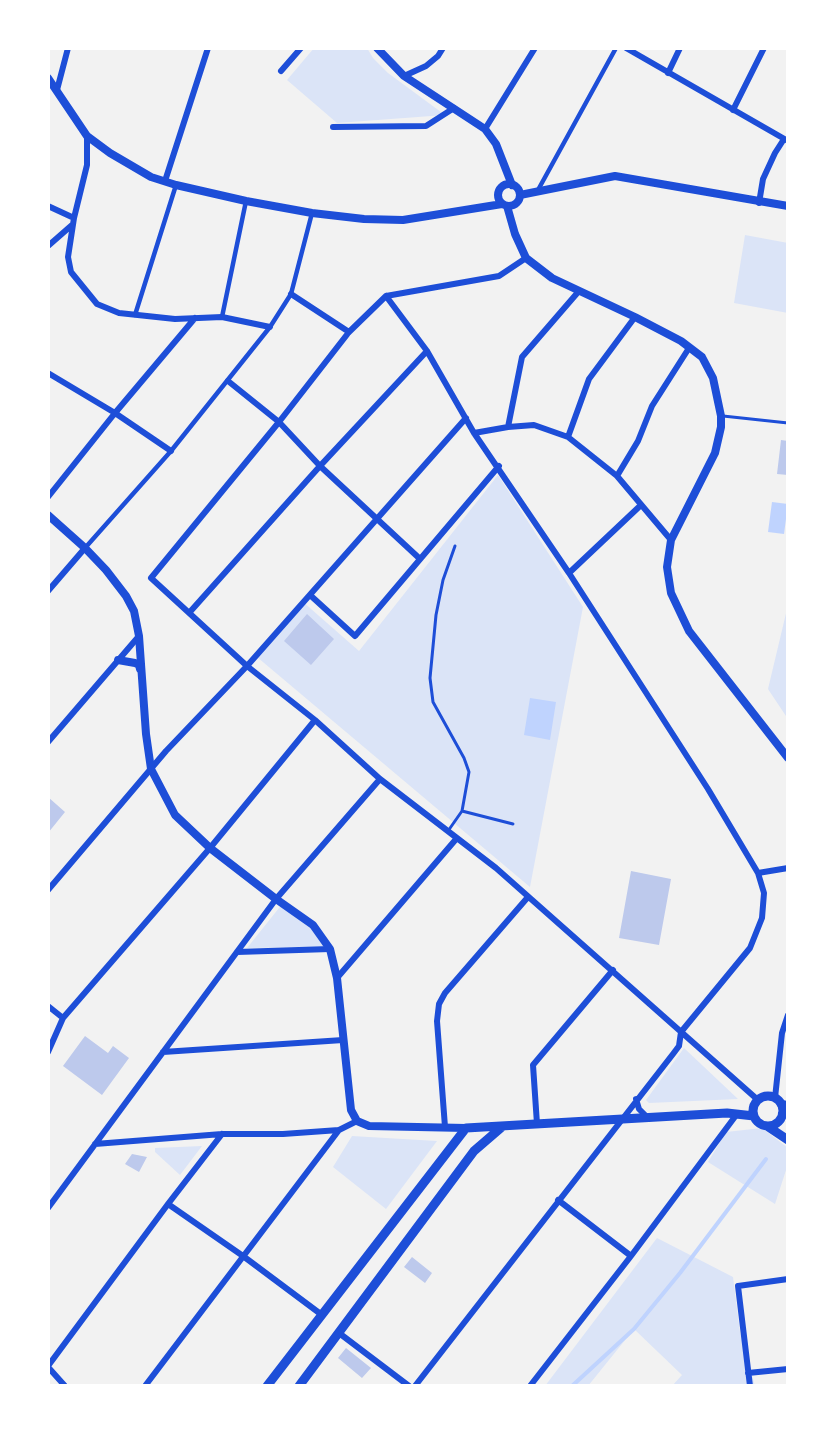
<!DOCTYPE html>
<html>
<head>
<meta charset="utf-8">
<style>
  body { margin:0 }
  #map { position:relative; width:836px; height:1434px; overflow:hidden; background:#f2f2f2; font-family:Jost,sans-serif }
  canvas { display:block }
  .frame { position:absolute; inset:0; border:50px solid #fff; pointer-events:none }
</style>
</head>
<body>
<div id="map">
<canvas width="836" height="1434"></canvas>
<div class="frame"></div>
</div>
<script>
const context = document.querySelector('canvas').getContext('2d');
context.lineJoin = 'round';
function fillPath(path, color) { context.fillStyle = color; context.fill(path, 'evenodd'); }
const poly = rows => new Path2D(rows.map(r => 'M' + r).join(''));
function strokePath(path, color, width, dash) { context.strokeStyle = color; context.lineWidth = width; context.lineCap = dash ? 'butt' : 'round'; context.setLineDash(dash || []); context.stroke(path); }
const green = poly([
  [314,48,367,48,373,58,388,73,445,115,337,123,287,80],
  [745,235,788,243,788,313,734,303],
  [498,475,583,607,530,887,257,657,302,601,359,651],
  [788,605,788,719,768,689],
  [283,903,302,916,324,947,247,948],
  [684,1048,738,1099,649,1103,646,1100],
  [762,1128,788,1148,788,1164,775,1204,708,1162,726,1132],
  [352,1136,437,1141,386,1209,333,1167],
  [202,1146,180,1175,155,1152,155,1148],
  [657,1238,733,1277,740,1332,755,1386,672,1386,682,1375,634,1329,588,1386,545,1386]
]);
const water = poly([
  [772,502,788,504,784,534,768,532],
  [530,698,556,702,550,740,524,735]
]);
const stream = poly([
  [572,1386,634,1329,680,1273,766,1159]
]);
const building = poly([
  [781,440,788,441,788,475,777,474],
  [307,614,334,639,311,665,284,641],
  [48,797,65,812,48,833],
  [631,871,671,879,659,945,619,938],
  [85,1036,108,1053,113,1046,129,1058,102,1095,63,1066],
  [132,1154,147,1157,139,1172,125,1164],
  [412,1257,432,1273,425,1283,404,1267],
  [346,1348,371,1368,362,1378,338,1358]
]);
const service = poly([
  [723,416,788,423],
  [462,811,513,824],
  [448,831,462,811,469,772,464,758,433,702,430,678,436,615,443,580,455,546]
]);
const pedestrian = poly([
  [538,190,616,48],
  [135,315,176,185],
  [222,317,246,201],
  [85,548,171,451,270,327,291,294,312,213]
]);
const minor = poly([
  [626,48,788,141],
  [281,71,301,48],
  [668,73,680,48],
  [404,76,426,66,438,56,443,48],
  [57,90,68,48],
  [733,110,764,48],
  [333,127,426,126,454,108],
  [485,129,535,48],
  [87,136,87,165,74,218,68,257,71,272,97,304,119,313,175,319,222,317,270,327],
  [165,181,208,48],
  [759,203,763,179,775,153,784,139],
  [48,206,74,218],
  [48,246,72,225],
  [526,258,499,276,386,296,349,332,279,422,151,578,247,666,315,720,380,779,496,868,758,1100],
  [291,294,349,332],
  [386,296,427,351,474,433,569,573,708,789,758,873,764,893,762,918,750,948,681,1032,679,1046,673,1054,415,1386],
  [48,373,115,413,171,451],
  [228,381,279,422,320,466,419,558],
  [508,427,522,357,579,291],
  [474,433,508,427,534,425,568,437,617,476,671,540],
  [568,437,589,379,635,317],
  [617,476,638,441,652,406,689,348],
  [48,497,115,413,195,318],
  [569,573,641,505],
  [48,591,85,548],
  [310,595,355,636,499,466],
  [189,613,320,466,427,351],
  [48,742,139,636],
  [758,873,788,868],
  [48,890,166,751,247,666,466,418],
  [237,952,330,949],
  [337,978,457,838],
  [48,1006,63,1018],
  [48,1052,63,1018,210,848,315,720],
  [163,1052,343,1040],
  [775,1098,782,1033,788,1015],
  [636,1099,639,1109,647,1117],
  [537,1124,533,1065,613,970],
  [445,1127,437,1021,439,1004,445,993,528,897],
  [95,1144,222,1134,283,1134,339,1130,357,1121],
  [558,1200,631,1256],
  [168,1204,243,1256,322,1315],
  [48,1208,276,899,380,779],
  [339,1333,409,1386],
  [48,1366,168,1204,222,1134],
  [48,1367,65,1386],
  [748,1373,788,1369],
  [145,1386,339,1130],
  [530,1386,631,1256,737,1114],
  [750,1386,738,1286,788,1279]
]);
const tertiary = poly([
  [377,48,404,76,485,129,496,144,512,185],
  [48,78,87,136,110,153,151,177,176,185,246,201,312,213,364,219,403,220,502,204],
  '498 195a11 11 0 1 1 22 0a11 11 0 1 1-22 0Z',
  [520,195,615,176,788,206],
  [507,206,515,234,526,258,552,278,635,317,681,341,702,357,713,378,721,416,721,427,715,453,671,540,667,567,671,593,689,631,788,758],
  [48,515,85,548,106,570,126,596,134,611,139,636,146,734,151,769,175,815,210,848,276,899,313,925,330,949,337,978,351,1110,357,1121,369,1126,466,1128],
  [118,660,135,663,139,665,140,669],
  [781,1104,788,1105],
  [782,1114,788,1111]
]);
const secondary = poly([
  '753 1111a15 15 0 1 1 30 0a15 15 0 1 1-30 0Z',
  [767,1126,788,1140],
  [267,1386,466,1128,727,1113,754,1116],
  [299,1386,474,1151,503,1126]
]);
fillPath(green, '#dbe4f7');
fillPath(water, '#bfd3fe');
strokePath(stream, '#bfd3fe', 4);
fillPath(building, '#bdc9ec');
strokePath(service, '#1d4ed8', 3);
strokePath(pedestrian, '#1d4ed8', 4.5);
strokePath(minor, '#1d4ed8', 6);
strokePath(tertiary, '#1d4ed8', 8);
strokePath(secondary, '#1d4ed8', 9);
</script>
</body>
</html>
